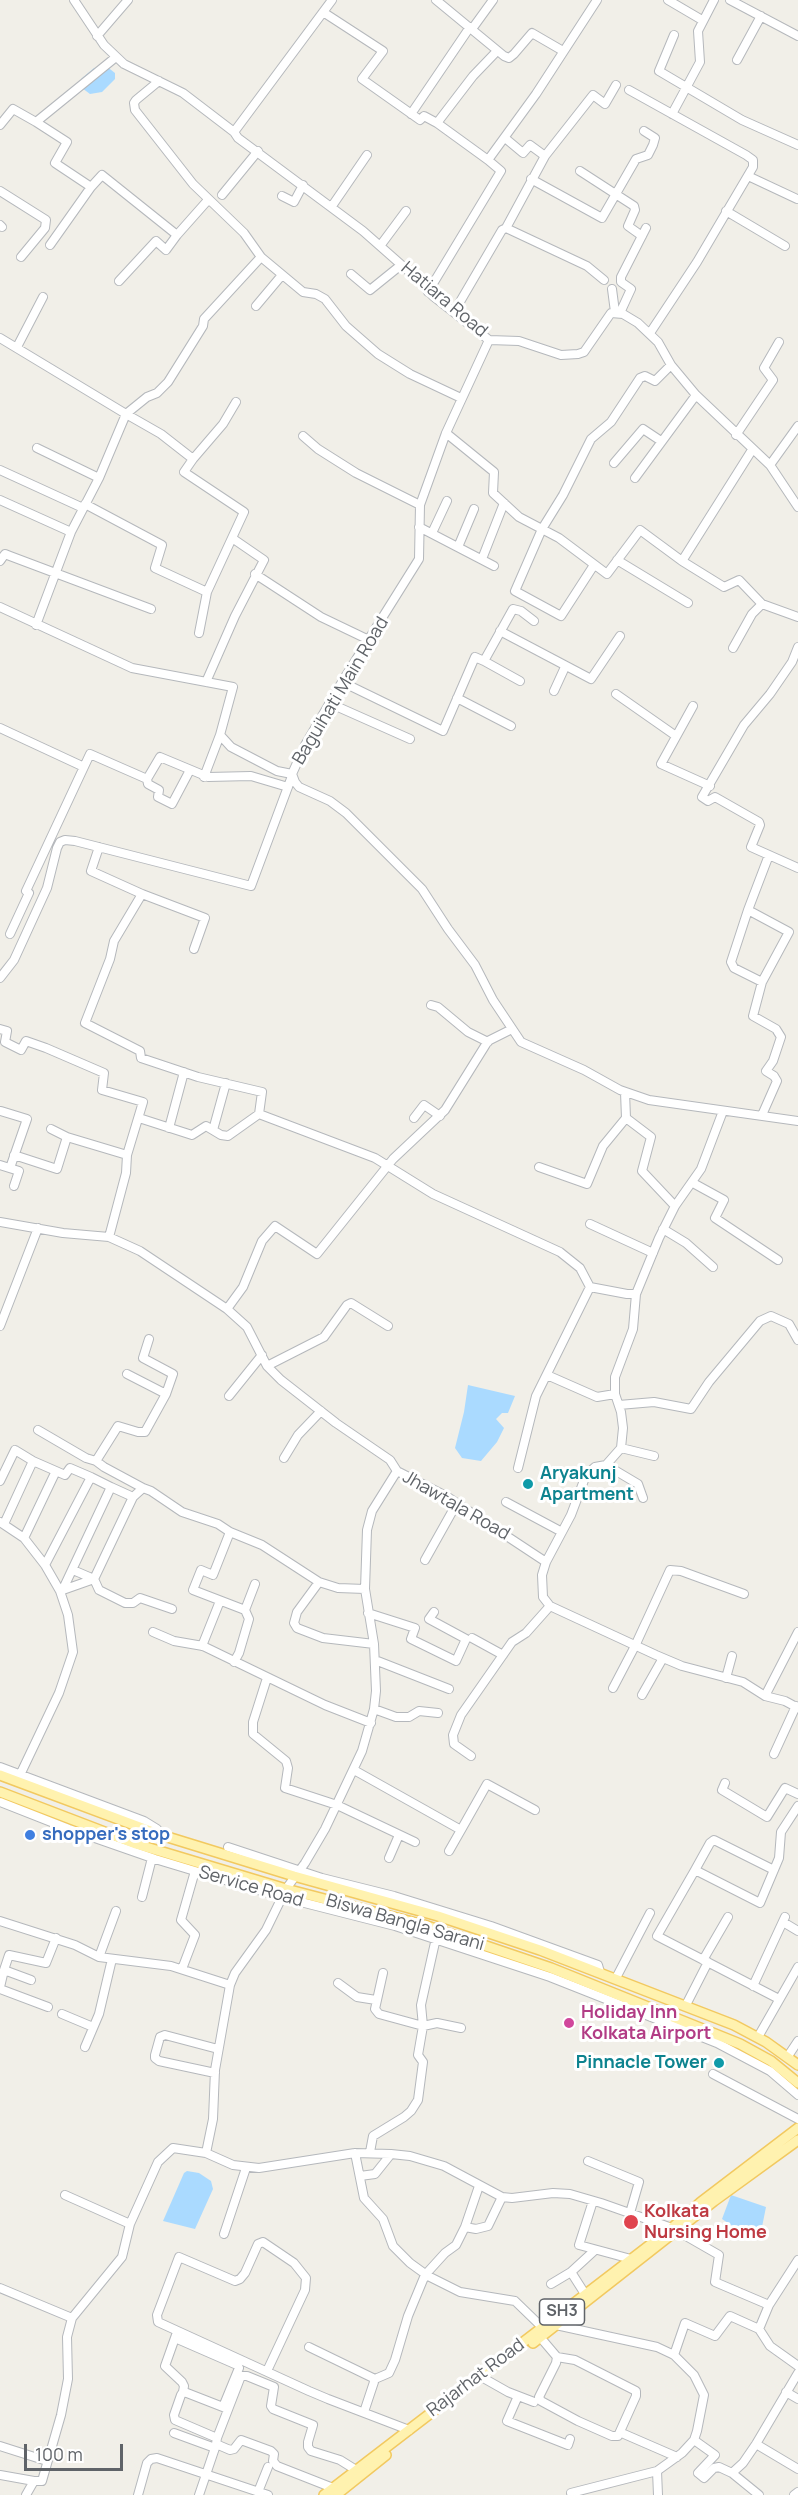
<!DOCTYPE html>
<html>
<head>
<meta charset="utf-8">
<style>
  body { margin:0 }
  #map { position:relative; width:798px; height:2495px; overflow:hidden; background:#f1efe8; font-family:Manrope,sans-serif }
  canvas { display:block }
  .scale { position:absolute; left:24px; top:2444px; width:99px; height:27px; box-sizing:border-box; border:3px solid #5f6368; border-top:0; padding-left:8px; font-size:18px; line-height:21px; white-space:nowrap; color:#5f6368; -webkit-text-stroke:4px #fff; paint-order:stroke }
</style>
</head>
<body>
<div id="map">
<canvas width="798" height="2495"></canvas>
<div class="scale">100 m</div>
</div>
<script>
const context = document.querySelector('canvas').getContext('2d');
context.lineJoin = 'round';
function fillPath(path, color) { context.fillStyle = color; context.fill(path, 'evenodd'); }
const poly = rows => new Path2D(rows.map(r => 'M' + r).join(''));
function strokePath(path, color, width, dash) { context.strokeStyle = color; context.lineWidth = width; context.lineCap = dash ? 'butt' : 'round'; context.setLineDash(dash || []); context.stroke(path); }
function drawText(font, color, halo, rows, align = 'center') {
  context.font = font + ' Manrope,sans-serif'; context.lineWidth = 6; context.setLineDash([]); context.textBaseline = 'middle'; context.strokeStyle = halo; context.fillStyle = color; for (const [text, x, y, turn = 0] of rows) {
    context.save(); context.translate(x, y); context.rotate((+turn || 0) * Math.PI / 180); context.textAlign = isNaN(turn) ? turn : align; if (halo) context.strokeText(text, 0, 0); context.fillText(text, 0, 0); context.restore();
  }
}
const water = poly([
  [106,66,115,73,115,79,102,92,90,94,82,88,81,79,94,68],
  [468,1385,515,1396,508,1413,502,1413,496,1419,504,1428,497,1442,481,1461,462,1458,455,1448,464,1412],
  [187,2171,199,2173,211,2181,213,2189,195,2229,163,2221,184,2173],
  [731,2195,766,2207,760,2237,735,2233,731,2225,722,2219]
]);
const minor = poly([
  [74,0,104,45,124,64,183,93,234,132,238,138,363,231,414,276,433,296,489,340,519,341,561,355,578,354,584,352,611,313,623,314,638,323,658,342,671,365,696,395,770,465,798,507],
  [436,0,504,56,509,58,514,54,532,33,563,51],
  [668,0,702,20],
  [730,0,798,36],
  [323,12,383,51,362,79,420,120,424,116,437,123,488,160],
  [472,29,493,0],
  [674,35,659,71,742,120,798,145],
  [97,36,128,0],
  [737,60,761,16],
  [159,81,136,100,134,103,135,110,193,184,244,233,261,257,303,292,316,294,325,299,346,326,378,354,410,374,461,398],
  [629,90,746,155,753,160,753,167,697,262,650,333],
  [411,114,470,27],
  [672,114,700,62,698,31,714,0],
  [36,122,67,142,55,163,91,187,50,245],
  [437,123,473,76,497,51],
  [0,125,13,109,36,122,116,57],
  [234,132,332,0],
  [505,138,523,153,530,145,545,156],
  [580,171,634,206,635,210,628,226,642,236],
  [748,176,797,199],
  [531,179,602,218,636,159,648,155,653,145,655,138,644,131],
  [91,187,102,175,177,235],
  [0,191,46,220,45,228,21,257],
  [222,195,258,151],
  [282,196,294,202,303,185],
  [332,206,367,155],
  [726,211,785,246],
  [0,225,2,227],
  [506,228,545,156,593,95,605,104,616,85],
  [380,246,406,211],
  [351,274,370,290,401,265],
  [119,281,156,241,166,250,177,235,208,200],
  [612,289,615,312],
  [428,292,501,171,488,160,536,94,597,0],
  [256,306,282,275],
  [454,312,502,230,506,228,587,266,604,280],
  [620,313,631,289,621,282,621,277,646,228],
  [0,338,126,414,147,397,157,393,168,382,203,326,204,319,261,257],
  [489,340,446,433,420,505,419,559,342,682,305,745,292,774,295,782,299,787,330,801,346,813,422,889,448,929,475,965,493,1000,521,1042,584,1070,620,1090,649,1100,798,1121],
  [17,347,43,297],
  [446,433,494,472,493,493,519,517,559,538,607,574,640,530,682,561,724,587,739,580,762,604,798,617],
  [736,435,773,380,764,368,779,342],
  [303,436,318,449,356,473,420,505],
  [37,448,99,478],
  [193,459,184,472,244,512,232,538,264,560,235,616,206,682],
  [614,463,643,429,661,441],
  [770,465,798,426],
  [0,470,83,508],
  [635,478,696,395],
  [0,500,71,532],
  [85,504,162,545,155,568,207,592],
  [419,527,494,566],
  [432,533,447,501],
  [458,547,474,509],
  [482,559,504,503],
  [617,560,688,603],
  [0,561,5,554,10,556,151,609],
  [682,561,752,450],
  [594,565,561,616,515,591,542,529,563,495,591,439,611,422,640,378,645,376,655,381,671,365],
  [255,574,321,617,369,640],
  [0,607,132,668,233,687,220,735,231,747,277,771,292,774],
  [36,625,71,532,99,478,126,414,161,434,193,459,223,424,236,402],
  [500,631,591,679,620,636],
  [199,633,207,592,232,538],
  [798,647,792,662,770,694,744,725,702,797,708,801,715,797,759,822,760,825,751,847,798,868],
  [733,648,752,614,762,604],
  [484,661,520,681],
  [342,682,443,731,475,657,484,661,513,609,521,611,534,621],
  [554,691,565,667],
  [616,694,676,736],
  [457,698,511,726],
  [329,703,410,739],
  [693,706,661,764,710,786],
  [0,728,84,767],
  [204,777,220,735],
  [147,779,148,784,159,790,158,797,172,804,190,770],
  [99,847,91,871,142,894],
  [748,910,789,932,762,982,734,968,731,962,748,910,769,855],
  [10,934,29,893,26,891,90,754,147,779,160,757,208,777,251,776,288,787],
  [0,978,14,960,47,888,57,848,60,842,65,840,75,841,251,886,292,776],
  [431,1005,438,1007,468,1032,488,1042],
  [0,1029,7,1031,5,1042,21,1050,26,1041,46,1048,104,1073,102,1090,143,1102,127,1155],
  [1,1111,27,1119,10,1168],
  [259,1114,375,1158,433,1194,560,1252,580,1268,590,1287,627,1294,636,1294],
  [762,1115,777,1081,774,1076,766,1071,773,1061,781,1037,776,1029,753,1016,762,982],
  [139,1118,192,1135,206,1126,221,1135,228,1136,259,1114,262,1092,198,1077,141,1058,140,1051,85,1023,110,959,114,941,142,894,205,918,194,949],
  [414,1118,424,1105,440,1116],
  [626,1118,651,1137,642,1171,675,1206],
  [169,1128,184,1072],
  [51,1129,67,1137,127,1155,126,1173,109,1237],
  [213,1130,226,1083],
  [14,1155,57,1169,67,1137],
  [0,1165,19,1171,14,1186],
  [539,1167,587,1184,603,1146,626,1118,625,1092],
  [693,1183,724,1200,715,1218,778,1260],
  [0,1222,63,1233,109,1237,140,1251,227,1309,247,1327,267,1366,281,1380,336,1423,390,1460,397,1471],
  [590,1224,653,1253],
  [663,1229,686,1243,713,1267],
  [227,1309,243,1287,262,1241,275,1226,317,1254,393,1159,445,1110,488,1041,512,1029],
  [0,1326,38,1228],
  [267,1366,324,1337,347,1305,351,1303,388,1326],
  [127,1374,166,1394],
  [547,1375,597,1397,615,1394],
  [229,1396,262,1355],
  [619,1405,654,1402,691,1409,709,1382,760,1321,771,1316,789,1324,798,1340],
  [38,1430,86,1458,96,1461],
  [621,1448,654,1456],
  [284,1458,298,1435,321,1411],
  [606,1465,638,1484,643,1498],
  [518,1468,536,1396,590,1287],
  [0,1481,15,1450,33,1461],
  [143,1488,104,1467,96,1461,118,1426,138,1432,145,1432,166,1394,173,1374,143,1358,149,1339],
  [133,1497,143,1488,151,1491,182,1512,218,1524,230,1532,262,1545,319,1582,338,1588,365,1589],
  [506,1502,562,1532],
  [0,1522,24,1538,45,1565,60,1591,68,1615,73,1652,59,1693,20,1775],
  [4,1524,33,1461,65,1475,70,1468,91,1477],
  [230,1532,213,1575,201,1570,193,1590,245,1610],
  [24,1538,56,1471],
  [425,1560,457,1503],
  [546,1562,571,1515,586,1475,595,1467,606,1465,621,1448,623,1428,621,1412,615,1394,615,1377,633,1329,636,1294,659,1238,675,1206,701,1169,723,1111],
  [45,1565,91,1477,111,1487],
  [73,1570,94,1579,99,1590,125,1603,133,1603,140,1598,172,1609],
  [319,1582,297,1612,294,1623,297,1628,323,1638,374,1644],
  [60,1591,94,1579,133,1497,111,1487,63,1589],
  [368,1613,415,1628,411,1639,456,1661,466,1639,429,1619,434,1612],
  [153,1632,174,1641,203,1646,325,1705,371,1723],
  [472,1638,503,1655],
  [202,1646,220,1601],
  [375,1660,449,1689],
  [234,1662,239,1653,249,1619,245,1610,255,1584],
  [267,1678,253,1722,253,1734,286,1761,288,1768,285,1788,337,1805,415,1842],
  [726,1678,732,1656],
  [613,1688,635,1646,670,1570,681,1571,744,1594],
  [642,1695,663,1658],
  [765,1696,798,1632],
  [374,1709,396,1717,409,1717,419,1711,438,1713],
  [774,1754,796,1706],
  [471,1756,454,1744,453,1735,461,1715,512,1642,526,1633,550,1606],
  [0,1767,144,1821,157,1829,161,1835],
  [354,1770,461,1830,487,1784,535,1810],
  [725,1783,722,1790,767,1817,785,1788,798,1794],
  [0,1802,69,1829,155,1859,281,1897,395,1926,550,1977,717,2043,770,2071,798,2095],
  [228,1847,322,1878,394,1896,491,1926,598,1965,600,1972],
  [449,1851,461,1830],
  [389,1858,399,1835],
  [695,1870,710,1843,714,1840,774,1870],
  [142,1897,152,1858],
  [0,1921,75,1945,99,1957,171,1966,230,1985],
  [783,1922,798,1931],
  [99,1957,116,1911],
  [703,1960,728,1917],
  [182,1969,195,1935,181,1920,195,1871],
  [4,1970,9,1955,46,1963,56,1938],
  [383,1973,375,2009,379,2014,423,2026,437,2023,461,2028],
  [616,1978,650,1913],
  [338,1983,357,1997,376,2000],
  [753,1986,785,1917],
  [0,1987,4,1970,31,1980],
  [0,1989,48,2007],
  [779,1999,657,1936,695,1870,760,1903,779,1858,781,1832,798,1806],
  [686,2005,708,1962],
  [62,2014,93,2027],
  [758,2037,798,1967],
  [85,2047,99,2014,112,1959],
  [788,2056,798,2041],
  [215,2073,159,2061,155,2058,155,2055,160,2037,165,2035,218,2049],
  [713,2074,798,2119],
  [370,2152,373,2136,404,2117,411,2111,418,2100,423,2062,418,2055,423,2026,421,2005,436,1938],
  [206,2153,233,2165,259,2168,355,2153,391,2154],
  [355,2153,364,2198,383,2219,393,2246,410,2263,428,2276,460,2292,515,2301,546,2331],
  [588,2161,639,2182,630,2213],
  [360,2176,375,2174,391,2154,410,2156,444,2166,502,2197,512,2198,553,2193,570,2194,601,2203,672,2228,719,2255,715,2282,769,2305,759,2329,770,2346,798,2366],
  [479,2186,465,2227,476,2229,488,2226,502,2197],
  [65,2195,130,2224],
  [593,2201,579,2245,631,2259],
  [224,2234,246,2168],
  [551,2284,571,2272],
  [0,2288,72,2318],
  [585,2294,571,2272,595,2250],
  [769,2305,798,2260],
  [556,2325,657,2347,674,2355,694,2375,704,2395,697,2431,694,2440,682,2453,657,2471,658,2495],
  [176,2335,165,2366,182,2382,184,2386,183,2392],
  [540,2337,557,2357,575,2360,636,2391,636,2396,618,2436,612,2436,578,2421,541,2401,539,2397,556,2363,557,2357],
  [175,2338,237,2365,239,2368,223,2407],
  [309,2347,375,2379],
  [674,2355,685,2323,715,2336,730,2316,759,2329],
  [267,2371,305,2290,306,2278,294,2263,263,2242,258,2244,245,2273,240,2279,235,2281,179,2257,157,2315,158,2322,309,2391,328,2399,409,2430],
  [485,2379,508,2392,534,2402],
  [786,2392,798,2399],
  [518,2396,507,2421,568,2445,570,2439],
  [364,2412,375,2379,389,2373,395,2360,408,2316,425,2275,445,2253,456,2245,465,2227],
  [174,2433,215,2448,199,2495],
  [624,2434,677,2457],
  [217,2438,175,2420,174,2415,181,2395,183,2392,187,2393,228,2409],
  [694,2440,715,2455,698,2473,704,2478,714,2468,719,2467,732,2473,743,2463,756,2444,798,2373],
  [756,2444,798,2469],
  [0,2446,47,2461],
  [732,2473,759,2495],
  [0,2475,34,2481],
  [333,2488,277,2466,273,2461,274,2454,271,2451,241,2440,234,2449,230,2450,216,2444,217,2438,241,2376,247,2376,274,2387,271,2406,273,2409,313,2425,308,2442,308,2447,311,2451,340,2460,356,2470],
  [258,2492,268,2467],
  [571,2493,657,2471],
  [26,2495,34,2481,42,2481,61,2415,68,2379,67,2337,72,2318,122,2257,130,2224,158,2162,173,2148,206,2153,213,2119,215,2070,230,1985,235,1973,266,1930,286,1889,305,1863,325,1829,362,1751,374,1709,376,1691,374,1644,365,1589,367,1530,372,1511,397,1471,446,1496,546,1562,542,1575,543,1597,550,1606,656,1655,682,1666,743,1682,765,1696,785,1701,798,1708],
  [138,2495,147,2463,151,2459,157,2458,268,2495],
  [794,2495,798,2492]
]);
const major = poly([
  [0,1775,161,1835,294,1876,438,1916,540,1950,734,2025,766,2042,798,2065],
  [0,1792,136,1844,286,1889,424,1925,551,1968,740,2044,771,2061,798,2083],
  [533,2343,714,2201,798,2140],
  [324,2495,672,2228,701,2202,798,2128],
  [336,2495,386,2455]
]);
const markers = [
  [528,1484,6,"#0f9aa8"],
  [30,1835,6,"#3f7fe0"],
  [569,2023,6,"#d1479c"],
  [719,2063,6,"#0f9aa8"],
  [631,2222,8,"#e0444e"]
];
const shields = [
  [562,2312,45]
];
const shieldNames = [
  ["SH3",562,2312]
];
const streetNames = [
  ["Hatiara Road",444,300,40],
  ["Baguihati Main Road",341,691,-59],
  ["Jhawtala Road",456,1506,30],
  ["Service Road",251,1887,16],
  ["Biswa Bangla Sarani",405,1923,16],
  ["Rajarhat Road",476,2378,-37]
];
const cultureNames = [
  ["Aryakunj",540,1474],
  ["Apartment",540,1495],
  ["Pinnacle Tower",707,2063,"right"]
];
const shopNames = [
  ["shopper's stop",42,1835]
];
const hotelNames = [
  ["Holiday Inn",581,2013],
  ["Kolkata Airport",581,2034]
];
const healthNames = [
  ["Kolkata",644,2212],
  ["Nursing Home",644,2233]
];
fillPath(water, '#aadaff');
strokePath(minor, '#b5b8bc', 10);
strokePath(major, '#f2c960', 12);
strokePath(minor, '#fff', 8);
strokePath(major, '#fff2af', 9);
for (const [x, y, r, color] of markers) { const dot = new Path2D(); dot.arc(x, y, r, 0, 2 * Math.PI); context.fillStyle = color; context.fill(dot); strokePath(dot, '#fff', 2); }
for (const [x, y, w] of shields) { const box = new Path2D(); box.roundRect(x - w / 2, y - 13, w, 26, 4.5); context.fillStyle = '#fff'; context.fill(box); strokePath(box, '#5f6368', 1.5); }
drawText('bold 16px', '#5f6368', null, shieldNames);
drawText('18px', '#5f6368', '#fff', streetNames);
drawText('bold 18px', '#0d838f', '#fff', cultureNames, 'left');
drawText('bold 18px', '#366cbe', '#fff', shopNames, 'left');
drawText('bold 18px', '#b23c85', '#fff', hotelNames, 'left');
drawText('bold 18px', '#be3a42', '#fff', healthNames, 'left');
</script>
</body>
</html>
